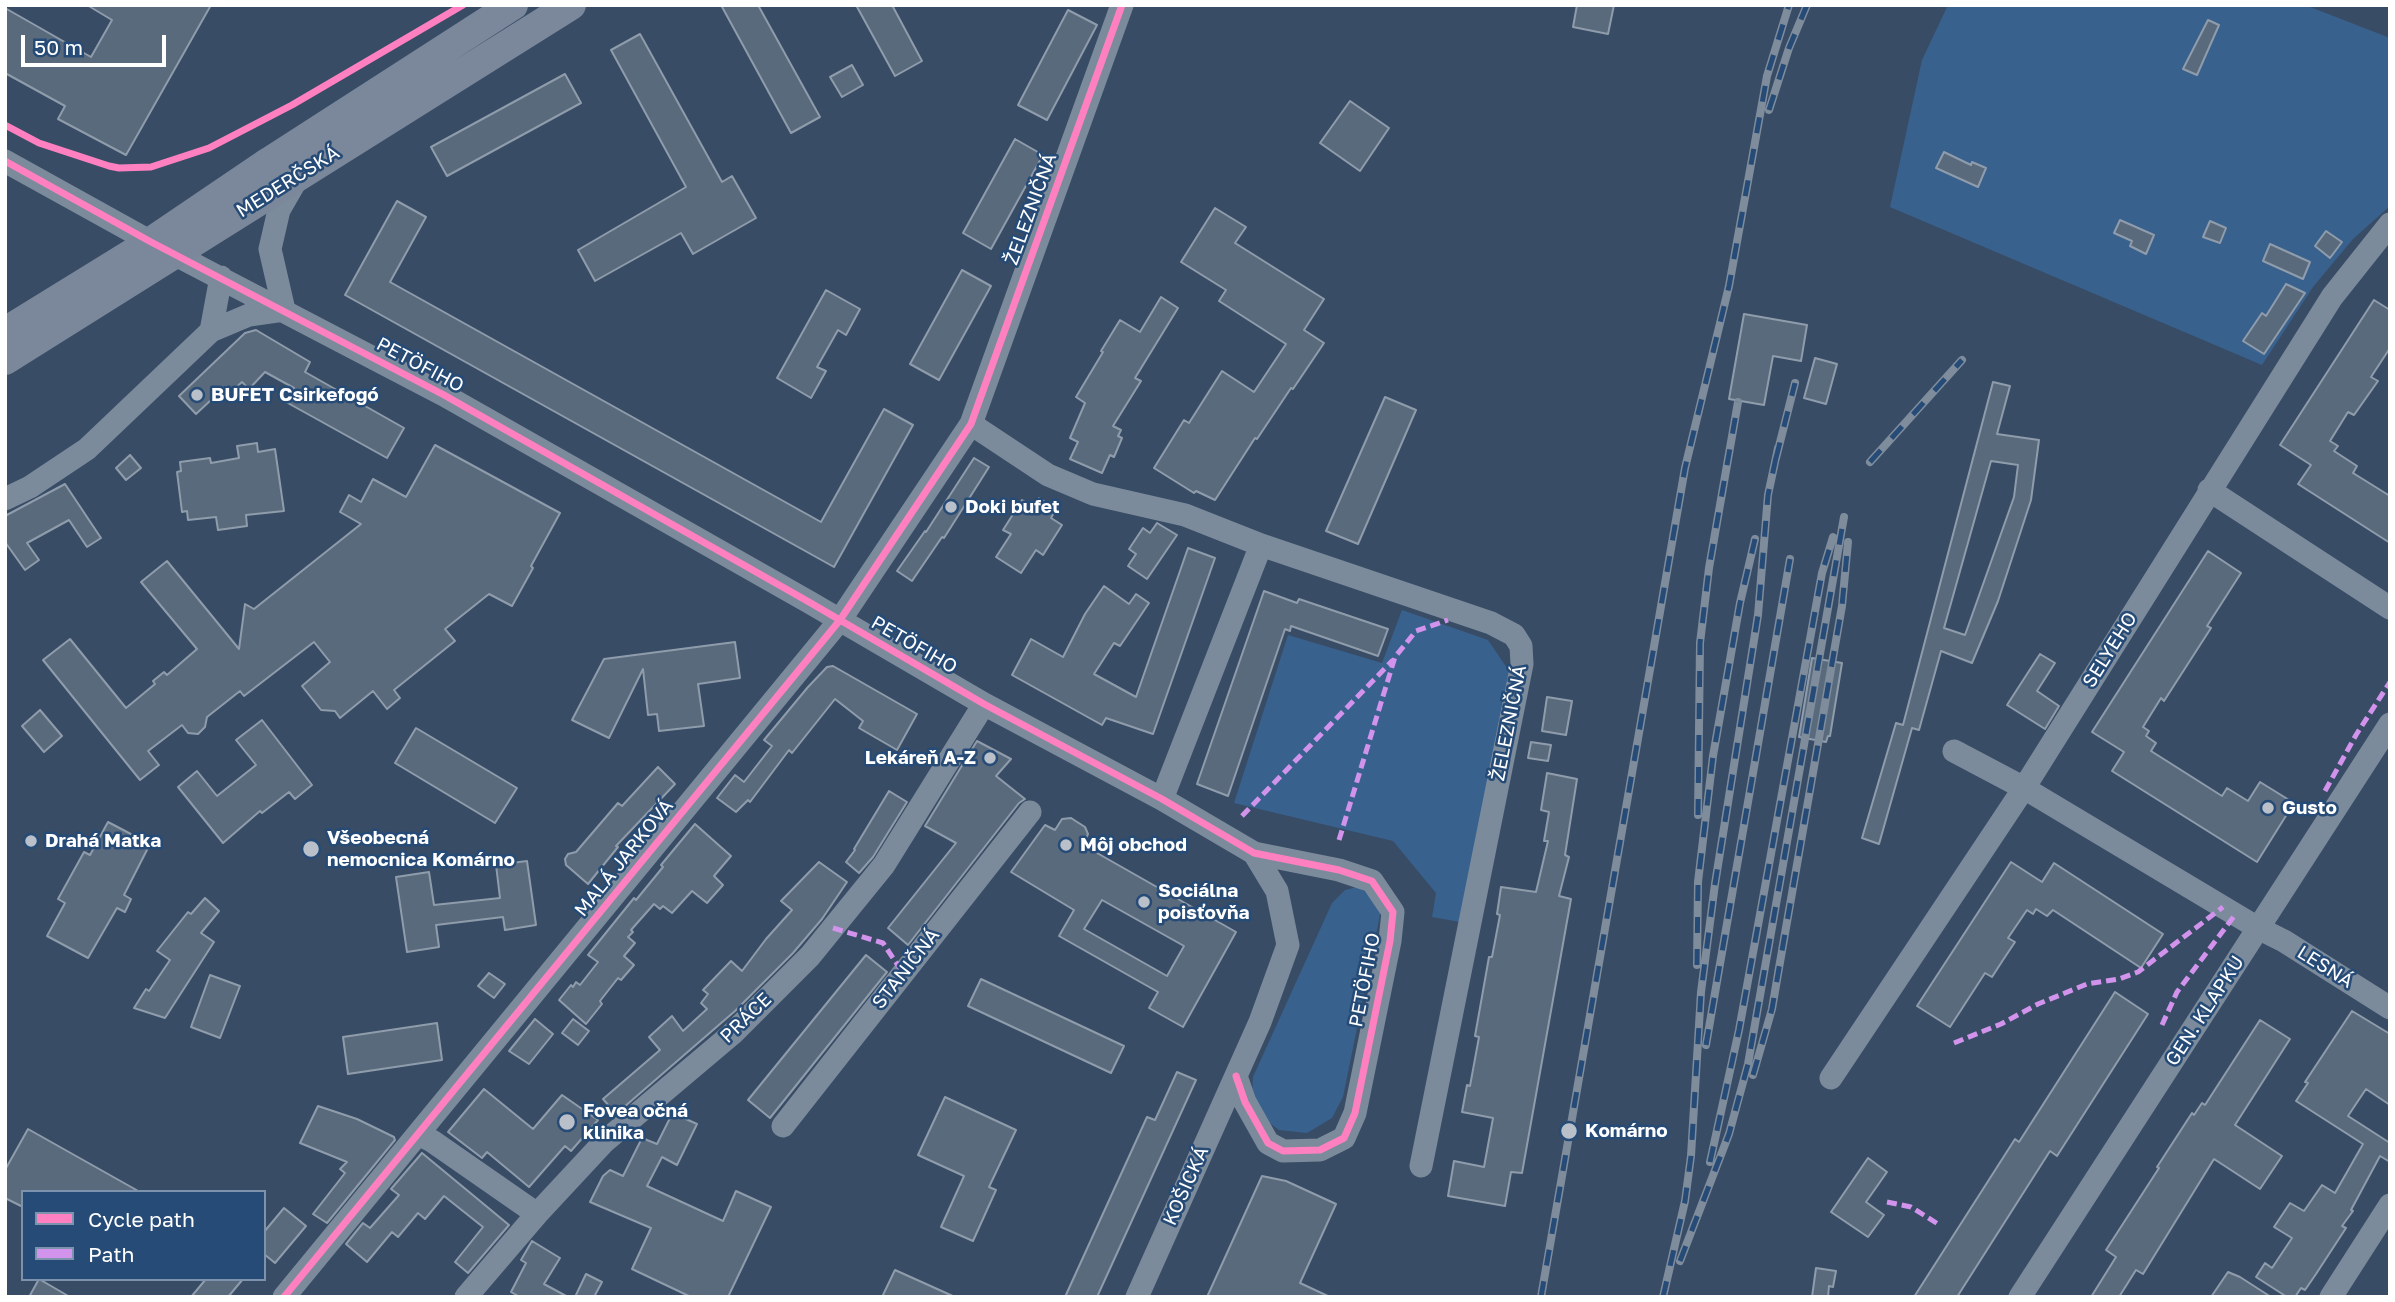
<!DOCTYPE html>
<html>
<head>
<meta charset="utf-8">
<style>
  body { margin:0 }
  #map { position:relative; width:2395px; height:1302px; overflow:hidden; background:#384c65; font-family:"Golos Text",sans-serif }
  canvas { display:block }
  .frame { position:absolute; inset:0; border:7px solid #fff; pointer-events:none }
  .legend { position:absolute; left:21px; top:1190px; width:245px; height:91px; box-sizing:border-box; background:#264b77; border:2px solid #7d93ad; margin:0; padding:9px 12px; list-style:none; font-size:21px; color:#fff }
  .legend li { display:flex; align-items:center; gap:14px; height:35px }
  .legend b { width:35px; border:2px solid #7d93ad }
  .scale { position:absolute; left:21px; top:35px; width:145px; height:32px; box-sizing:border-box; border:4px solid #fff; border-top:0; padding-left:9px; font-size:21px; line-height:24px; white-space:nowrap; color:#fff; -webkit-text-stroke:5px #264b77; paint-order:stroke }
</style>
</head>
<body>
<div id="map">
<canvas width="2395" height="1302"></canvas>
<div class="frame"></div>
<ul class="legend">
<li><b style="height:9px;background:#ff80c0"></b>Cycle path</li>
<li><b style="height:9px;background:#d193ec"></b>Path</li>
</ul>
<div class="scale">50 m</div>
</div>
<script>
const context = document.querySelector('canvas').getContext('2d');
context.lineJoin = 'round';
function fillPath(path, color) { context.fillStyle = color; context.fill(path, 'evenodd'); }
const poly = rows => new Path2D(rows.map(r => 'M' + r).join(''));
function strokePath(path, color, width, dash) { context.strokeStyle = color; context.lineWidth = width; context.lineCap = dash ? 'butt' : 'round'; context.setLineDash(dash || []); context.stroke(path); }
function drawText(font, color, halo, rows, align = 'center') {
  context.font = font + ' "Golos Text",sans-serif'; context.lineWidth = 5; context.setLineDash([]); context.textBaseline = 'middle'; context.strokeStyle = halo; context.fillStyle = color; for (const [text, x, y, turn = 0] of rows) {
    context.save(); context.translate(x, y); context.rotate((+turn || 0) * Math.PI / 180); context.textAlign = isNaN(turn) ? turn : align; if (halo) context.strokeText(text, 0, 0); context.fillText(text, 0, 0); context.restore();
  }
}
const green = poly([
  [1948,5,2305,5,2390,38,2390,206,2353,239,2313,287,2262,365,1890,207,1922,60],
  [1402,610,1488,640,1511,674,1460,922,1432,917,1436,893,1393,841,1234,803,1288,635,1382,663],
  [1357,887,1373,896,1381,910,1343,1097,1332,1118,1307,1133,1279,1130,1260,1116,1252,1095,1253,1077,1332,903,1345,890]
]);
const building = poly([
  [87,5,211,5,126,155,58,119,65,106,5,73,5,8,91,57,112,20,87,5],
  [721,5,758,5,820,117,791,133,721,5],
  [856,5,892,5,922,61,895,76,856,5],
  [1577,5,1614,5,1608,34,1573,27,1577,5],
  [1068,10,1097,25,1047,120,1018,105,1068,10],
  [2208,20,2219,25,2197,75,2183,69,2208,20],
  [640,34,722,182,732,176,756,218,693,254,681,233,595,281,578,250,686,187,611,50,640,34],
  [852,65,863,85,842,97,830,77,852,65],
  [565,74,581,103,447,176,431,147,565,74],
  [1350,101,1389,128,1360,171,1320,143,1350,101],
  [1015,139,1043,155,991,249,963,233,1015,139],
  [1944,152,1971,165,1972,162,1986,168,1978,187,1936,168,1944,152],
  [397,201,426,217,390,282,821,522,884,409,913,425,834,567,345,295,397,201],
  [1215,208,1246,227,1235,243,1324,299,1304,330,1324,343,1293,389,1291,388,1257,439,1255,438,1215,500,1196,491,1194,493,1154,468,1184,420,1189,423,1222,371,1254,392,1286,344,1219,301,1226,290,1181,262,1215,208],
  [2120,220,2154,235,2146,254,2130,246,2132,241,2114,233,2120,220],
  [2210,221,2226,228,2220,243,2203,237,2210,221],
  [2326,231,2342,242,2330,258,2315,246,2326,231],
  [2270,244,2310,262,2303,279,2263,261,2270,244],
  [962,270,991,286,939,380,910,364,962,270],
  [2286,284,2305,293,2264,354,2243,341,2262,313,2266,316,2286,284],
  [826,290,860,309,846,335,838,330,825,353,817,367,826,371,811,398,777,378,826,290],
  [1161,297,1178,308,1135,378,1141,381,1113,426,1121,430,1118,436,1122,438,1114,457,1110,455,1102,473,1070,459,1078,442,1070,438,1085,403,1076,397,1103,352,1101,351,1120,320,1140,332,1161,297],
  [2374,300,2390,310,2390,348,2371,377,2378,381,2354,415,2348,412,2330,441,2338,446,2334,451,2357,466,2353,473,2390,496,2390,543,2298,484,2311,465,2280,445,2374,300],
  [1744,314,1807,325,1801,361,1773,356,1764,405,1729,399,1744,314],
  [256,330,310,362,305,372,404,428,387,458,286,402,294,388,265,372,249,389,242,382,231,392,226,386,196,414,179,396,245,333,256,330],
  [1815,358,1837,364,1826,404,1804,398,1815,358],
  [1993,382,2010,386,1997,434,2039,440,2031,500,1998,601,1972,663,1941,651,1919,730,1912,728,1879,844,1862,838,1896,723,1903,725,1993,382],
  [1991,461,2018,465,2014,497,1965,635,1944,628,1991,461],
  [1385,397,1416,410,1358,544,1326,531,1385,397],
  [257,443,258,452,275,449,284,511,246,515,247,526,218,530,216,517,188,520,187,511,182,512,177,472,181,471,180,462,210,458,211,463,239,458,237,446,257,443],
  [435,445,560,513,531,566,533,568,512,606,489,594,445,629,455,641,394,690,400,698,387,709,373,691,340,718,335,711,321,710,302,686,330,662,314,642,244,696,240,691,207,717,205,727,198,734,188,733,182,725,148,751,159,765,140,780,43,660,70,639,126,708,155,684,153,681,164,672,167,675,197,649,141,582,167,561,239,649,245,604,254,609,361,524,340,512,349,495,361,502,373,479,406,497,435,445],
  [130,455,141,468,126,480,116,468,130,455],
  [974,458,989,467,944,538,942,537,912,581,897,571,925,531,926,532,974,458],
  [65,484,101,538,87,547,69,520,27,543,39,560,25,570,5,542,5,516,65,484],
  [1039,498,1056,509,1051,518,1062,525,1043,555,1036,550,1021,573,996,557,1011,534,1003,530,1022,500,1034,507,1039,498],
  [1157,523,1177,535,1147,579,1128,566,1136,554,1129,549,1143,528,1150,533,1157,523],
  [1188,548,1215,558,1153,734,1106,718,1102,725,1012,675,1031,639,1063,657,1085,614,1104,586,1129,604,1136,594,1149,603,1120,646,1114,643,1094,674,1136,697,1188,548],
  [2208,551,2241,573,2207,626,2211,628,2164,701,2161,698,2143,727,2149,731,2146,736,2156,743,2151,751,2222,796,2227,788,2248,801,2260,782,2294,803,2257,862,2112,771,2124,752,2092,732,2208,551],
  [1264,591,1297,603,1299,599,1388,629,1378,656,1291,626,1290,631,1285,629,1228,796,1197,784,1264,591],
  [735,642,740,678,698,684,704,726,659,731,657,714,648,715,643,669,609,738,572,720,604,659,735,642],
  [2040,654,2055,663,2037,691,2059,706,2045,729,2007,705,2040,654],
  [1812,658,1842,663,1830,736,1828,736,1826,742,1799,737,1812,658],
  [833,666,917,714,897,750,859,728,863,721,835,699,792,753,789,750,750,802,748,800,736,812,717,798,735,775,744,782,772,746,764,740,808,687,827,667,833,666],
  [1547,697,1572,701,1566,735,1542,731,1547,697],
  [40,710,62,736,44,752,22,726,40,710],
  [262,720,312,785,295,799,289,792,262,813,260,811,223,843,178,787,197,771,217,796,256,765,236,740,262,720],
  [416,728,517,788,495,823,395,763,416,728],
  [977,741,1011,759,996,776,1025,799,1019,803,908,945,888,928,956,843,925,826,977,741],
  [1531,742,1551,745,1548,761,1528,758,1531,742],
  [658,767,675,784,616,846,618,847,588,884,566,865,565,859,568,854,576,852,618,803,622,806,658,767],
  [1547,773,1577,779,1565,855,1569,857,1559,896,1571,899,1522,1173,1511,1172,1505,1206,1448,1196,1454,1161,1484,1167,1493,1118,1462,1112,1467,1085,1470,1086,1479,1037,1475,1036,1489,957,1492,957,1500,915,1497,914,1501,887,1536,892,1548,841,1544,841,1549,812,1541,810,1547,773],
  [889,791,907,802,873,857,859,873,846,862,855,850,854,849,889,791],
  [1071,818,1085,827,1088,834,1083,845,1236,932,1183,1027,1149,1008,1158,992,1059,936,1074,910,1011,872,1045,825,1055,830,1062,819,1071,818],
  [1102,900,1184,946,1167,976,1084,929,1102,900],
  [108,822,150,844,124,895,131,899,125,912,117,908,88,958,47,936,65,903,58,899,84,852,90,855,108,822],
  [695,824,731,856,714,876,723,885,707,903,692,891,672,913,663,906,660,909,654,904,631,930,633,932,628,937,635,943,624,956,634,965,621,980,618,978,600,1001,602,1004,586,1024,559,1000,571,985,573,987,576,982,580,985,598,962,588,955,634,898,636,900,663,867,661,865,695,824],
  [527,861,536,925,505,930,503,917,436,925,439,947,407,952,396,877,429,872,434,905,500,898,496,865,527,861],
  [819,862,847,882,822,919,793,953,735,1011,616,1114,603,1099,660,1050,649,1037,672,1016,683,1031,707,1009,701,1003,708,994,703,990,731,961,742,971,766,939,792,910,781,901,819,862],
  [2011,862,2042,882,2054,863,2163,934,2141,968,2053,910,2047,916,2036,909,2033,914,2027,910,2008,938,2015,942,2003,960,1992,977,1985,973,1950,1027,1917,1006,2011,862],
  [205,898,219,911,201,933,214,942,165,1018,134,1008,146,989,149,991,170,960,157,951,188,912,191,914,205,898],
  [866,955,887,972,770,1118,748,1100,866,955],
  [489,973,505,984,494,998,478,986,489,973],
  [210,975,240,986,220,1038,191,1027,210,975],
  [981,979,1124,1046,1111,1073,968,1006,981,979],
  [2115,992,2148,1014,2057,1156,2050,1151,1957,1297,1914,1297,2015,1139,2019,1142,2115,992],
  [2352,1011,2390,1034,2390,1105,2366,1089,2348,1116,2390,1143,2390,1162,2380,1156,2351,1210,2353,1211,2342,1226,2346,1228,2316,1274,2305,1290,2301,1288,2295,1297,2287,1297,2256,1277,2265,1263,2272,1268,2292,1238,2274,1227,2290,1203,2304,1211,2322,1185,2335,1193,2363,1144,2296,1101,2308,1083,2305,1082,2352,1011],
  [535,1019,553,1034,529,1064,509,1051,535,1019],
  [573,1019,589,1031,578,1045,562,1033,573,1019],
  [2260,1020,2290,1039,2235,1125,2282,1156,2260,1189,2214,1159,2143,1274,2136,1270,2119,1297,2091,1297,2116,1257,2106,1250,2159,1168,2157,1167,2192,1113,2194,1115,2202,1103,2205,1105,2260,1020],
  [437,1023,442,1060,348,1074,343,1037,437,1023],
  [1177,1072,1196,1080,1097,1297,1065,1297,1147,1117,1155,1120,1177,1072],
  [484,1089,533,1129,562,1095,598,1120,571,1151,565,1146,529,1187,487,1152,482,1158,448,1132,484,1089],
  [945,1097,1016,1130,989,1187,996,1190,973,1241,941,1227,964,1176,918,1155,945,1097],
  [318,1106,357,1119,394,1137,395,1140,327,1223,313,1214,345,1173,340,1169,347,1162,300,1143,318,1106],
  [677,1115,697,1124,677,1165,662,1157,647,1186,723,1221,736,1191,771,1207,728,1297,691,1297,632,1269,651,1228,590,1202,603,1176,610,1170,623,1176,642,1138,657,1144,670,1118,677,1115],
  [28,1129,140,1192,23,1192,23,1207,5,1198,5,1170,28,1129],
  [422,1153,509,1225,468,1273,455,1262,483,1227,444,1196,425,1219,418,1213,398,1237,392,1232,367,1262,346,1244,363,1223,370,1228,399,1195,391,1189,422,1153],
  [1868,1158,1887,1172,1866,1202,1884,1215,1868,1237,1831,1212,1868,1158],
  [1262,1176,1286,1181,1336,1204,1300,1283,1330,1297,1207,1297,1262,1176],
  [284,1208,306,1226,275,1263,264,1254,264,1232,284,1208],
  [532,1241,560,1258,544,1284,568,1297,520,1297,511,1292,526,1263,521,1260,532,1241],
  [1816,1268,1836,1271,1833,1287,1829,1286,1828,1297,1812,1297,1816,1268],
  [895,1270,955,1297,882,1297,895,1270],
  [2228,1272,2240,1277,2271,1297,2211,1297,2228,1272],
  [586,1274,602,1282,594,1297,575,1297,586,1274],
  [39,1279,70,1297,29,1297,39,1279],
  [206,1279,243,1279,228,1297,191,1297,206,1279]
]);
const minor = poly([
  [5,161,151,242,444,395,809,602,984,704,1162,799,1254,853,1339,870,1372,881,1393,912,1390,941,1355,1113,1344,1138,1320,1150,1283,1151,1268,1143,1245,1102,1236,1076],
  [284,310,270,249,279,210,298,177],
  [211,331,221,277],
  [971,424,1048,475,1093,494,1185,515,1261,545,1491,623,1514,635,1521,646,1522,664,1421,1166],
  [2209,490,2390,608],
  [5,499,30,487,87,449,211,331,249,315,284,310],
  [1954,751,2024,788,2258,928,2284,941,2390,1008],
  [1162,799,1261,545],
  [1831,1078,2024,788,2332,297,2390,224],
  [783,1126,1030,812],
  [418,1134,432,1141,537,1214],
  [284,1297,840,620,971,424,1122,5],
  [466,1297,537,1214,604,1142,732,1034,810,956,884,865,984,704],
  [1137,1297,1260,1022,1288,945,1277,891,1254,853],
  [2020,1297,2390,724],
  [2331,1297,2390,1205]
]);
const major = poly([
  [5,332,151,242,269,162,513,5],
  [5,360,571,5]
]);
const rail = poly([
  [1769,110,1789,48,1807,5],
  [1776,458,1795,383],
  [1870,462,1962,360],
  [1698,815,1700,643,1709,568,1738,402],
  [1697,965,1698,882,1713,756,1740,603,1755,539],
  [1706,1045,1790,559],
  [1753,1075,1772,1009,1779,968,1842,606,1848,542],
  [1710,1162,1739,1030,1822,573,1833,537],
  [1680,1261,1729,1134,1748,1064,1844,517],
  [1541,1297,1685,468,1729,286,1767,76,1789,5],
  [1663,1297,1685,1201,1691,1156,1701,992,1715,884,1758,615,1768,495,1778,448]
]);
const quiet = poly([
  [2325,791,2356,735,2390,682],
  [1242,816,1393,660],
  [1339,840,1395,657,1416,631,1448,620],
  [833,928,883,943,903,973],
  [2162,1025,2177,992,2235,915],
  [1954,1043,2001,1024,2038,1004,2087,984,2119,979,2138,972,2223,907],
  [1887,1202,1911,1207,1938,1224]
]);
const cycleway = poly([
  [5,125,39,143,109,166,119,168,151,167,209,148,292,105,463,5],
  [5,161,151,242,444,395,809,602,984,704,1162,799,1254,853,1339,870,1372,881,1393,912,1390,941,1355,1113,1344,1138,1320,1150,1283,1151,1268,1143,1245,1102,1236,1076],
  [284,1297,840,620,971,424,1122,5]
]);
const markers = [
  [197,395,7,"#b9c0c9"],
  [951,507,7,"#b9c0c9"],
  [990,758,7,"#b9c0c9"],
  [2268,808,7,"#b9c0c9"],
  [31,841,7,"#b9c0c9"],
  [1066,845,7,"#b9c0c9"],
  [311,849,9,"#b9c0c9"],
  [1144,902,7,"#b9c0c9"],
  [567,1122,9,"#b9c0c9"],
  [1569,1131,9,"#b9c0c9"]
];
const streetNames = [
  ["MEDERČSKÁ",288,182,-32],
  ["ŽELEZNIČNÁ",1031,209,-70],
  ["PETÖFIHO",420,365,28],
  ["PETÖFIHO",914,645,30],
  ["SELYEHO",2110,650,-58],
  ["ŽELEZNIČNÁ",1509,723,-79],
  ["MALÁ JARKOVÁ",624,858,-51],
  ["LESNÁ",2325,967,32],
  ["STANIČNÁ",906,969,-52],
  ["PETÖFIHO",1365,980,-79],
  ["GEN. KLAPKU",2205,1011,-57],
  ["PRÁCE",746,1018,-44],
  ["KOŠICKÁ",1186,1186,-66]
];
const poiNames = [
  ["BUFET Csirkefogó",211,395],
  ["Doki bufet",965,507],
  ["Lekáreň A-Z",976,758,"right"],
  ["Gusto",2282,808],
  ["Všeobecná",327,838],
  ["nemocnica Komárno",327,860],
  ["Drahá Matka",45,841],
  ["Môj obchod",1080,845],
  ["Sociálna",1158,891],
  ["poisťovňa",1158,913],
  ["Fovea očná",583,1111],
  ["klinika",583,1133],
  ["Komárno",1585,1131]
];
fillPath(green, '#39618e');
fillPath(building, '#5a6a7d');
strokePath(building, '#8f9cab', 2);
strokePath(minor, '#7c8b9c', 23);
strokePath(major, '#7b889b', 30);
strokePath(rail, '#7e8c9c', 8);
strokePath(rail, '#264b77', 5, [16]);
strokePath(quiet, '#d193ec', 5, [10, 5]);
strokePath(cycleway, '#ff80c0', 7);
for (const [x, y, r, color] of markers) { const dot = new Path2D(); dot.arc(x, y, r, 0, 2 * Math.PI); context.fillStyle = color; context.fill(dot); strokePath(dot, '#264b77', 2.5); }
drawText('19px', '#fff', '#264b77', streetNames);
drawText('bold 19px', '#fff', '#264b77', poiNames, 'left');
</script>
</body>
</html>
